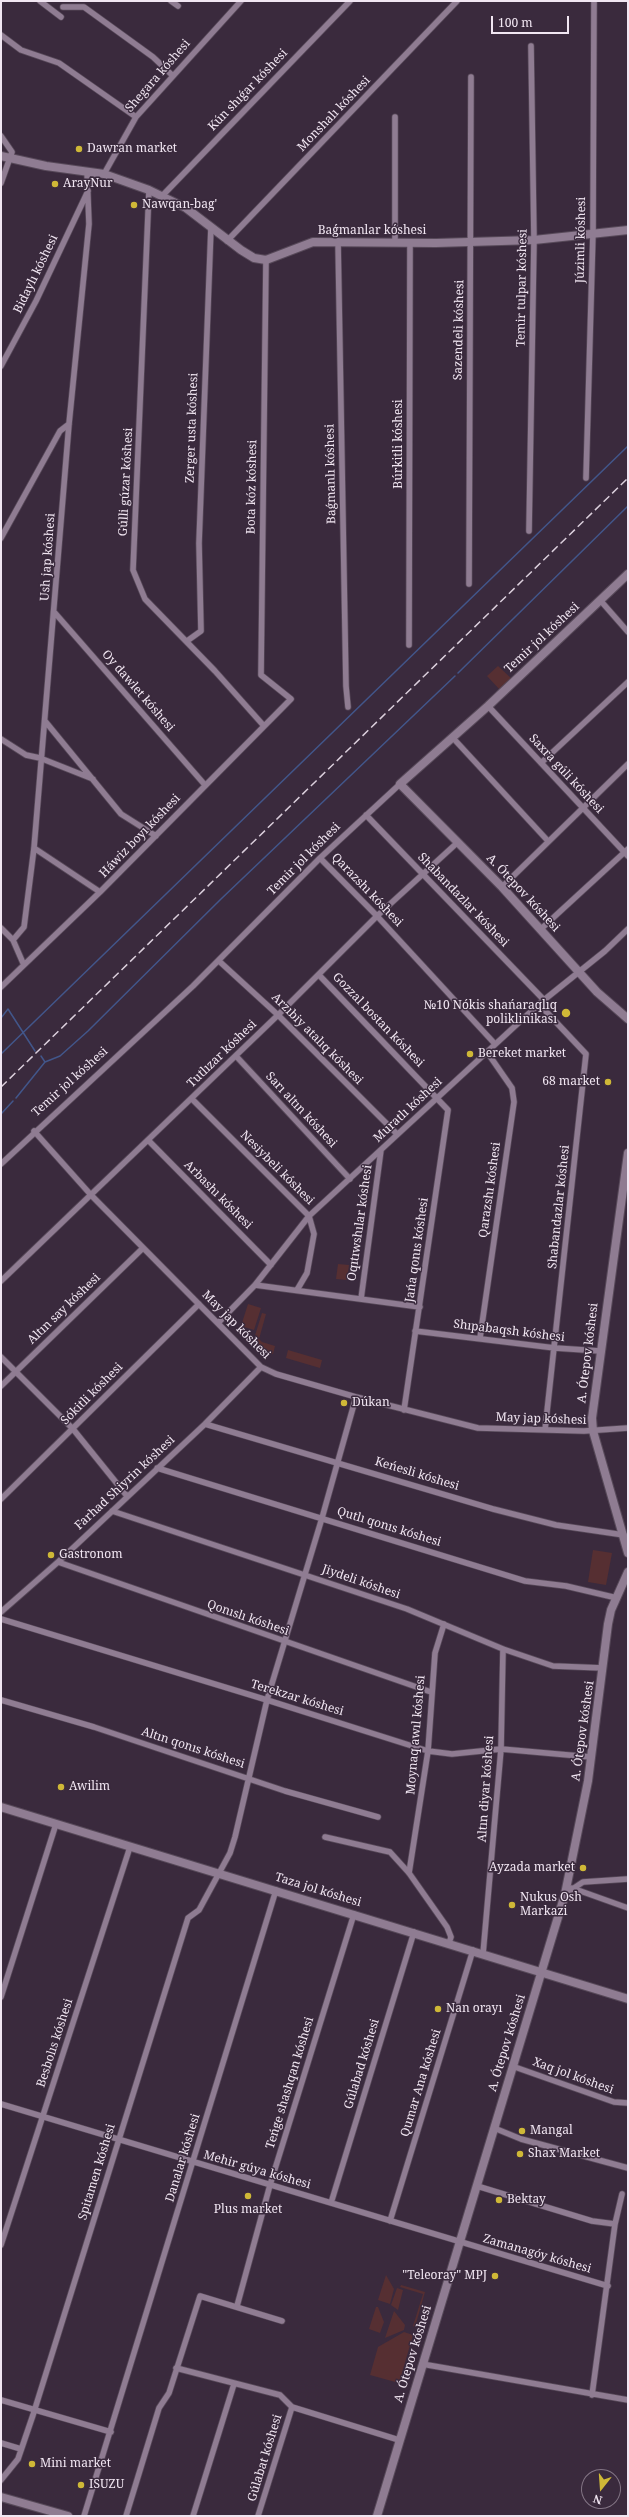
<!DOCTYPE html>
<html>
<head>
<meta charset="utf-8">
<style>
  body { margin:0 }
  #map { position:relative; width:629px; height:2517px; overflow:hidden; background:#3a2a3d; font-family:"Noto Serif",serif }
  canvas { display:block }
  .frame { position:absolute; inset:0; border:2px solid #f1e6f2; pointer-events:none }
  .north { position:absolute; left:581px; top:2469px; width:40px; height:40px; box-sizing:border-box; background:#3a2a3d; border:1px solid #837585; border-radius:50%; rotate:197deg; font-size:11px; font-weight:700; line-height:16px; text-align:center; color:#f1e6f2 }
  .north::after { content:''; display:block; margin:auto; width:14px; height:18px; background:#cfb837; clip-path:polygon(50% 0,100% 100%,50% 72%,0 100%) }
  .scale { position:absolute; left:491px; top:16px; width:78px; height:18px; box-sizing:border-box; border:2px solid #f1e6f2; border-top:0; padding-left:5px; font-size:12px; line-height:14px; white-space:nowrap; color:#f1e6f2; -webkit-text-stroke:3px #3a2a3d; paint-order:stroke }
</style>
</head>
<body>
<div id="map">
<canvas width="629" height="2517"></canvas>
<div class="frame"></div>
<div class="north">N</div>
<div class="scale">100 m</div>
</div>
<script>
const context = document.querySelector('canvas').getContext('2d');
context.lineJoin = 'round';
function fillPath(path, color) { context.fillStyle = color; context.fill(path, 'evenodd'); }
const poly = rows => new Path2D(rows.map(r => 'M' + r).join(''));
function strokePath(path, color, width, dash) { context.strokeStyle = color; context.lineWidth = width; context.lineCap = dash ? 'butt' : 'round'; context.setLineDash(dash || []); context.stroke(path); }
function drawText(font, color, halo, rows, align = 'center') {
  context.font = font + ' "Noto Serif",serif'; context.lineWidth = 3; context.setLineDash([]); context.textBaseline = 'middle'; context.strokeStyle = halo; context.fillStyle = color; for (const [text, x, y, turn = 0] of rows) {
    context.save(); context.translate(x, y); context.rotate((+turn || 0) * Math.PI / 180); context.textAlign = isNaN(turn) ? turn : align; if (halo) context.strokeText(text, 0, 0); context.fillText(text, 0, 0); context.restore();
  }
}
const green = poly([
  [498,666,512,679,500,690,487,676],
  [338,1264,349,1265,347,1280,336,1279],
  [248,1304,261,1308,254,1330,241,1326],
  [262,1313,266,1314,259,1339,262,1342,275,1346,273,1354,261,1351,253,1342],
  [288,1350,322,1360,320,1368,286,1358],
  [593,1550,612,1553,606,1585,588,1582],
  [386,2275,394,2289,390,2304,378,2300],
  [401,2285,425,2292,415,2327,413,2326,423,2294,400,2287],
  [397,2288,403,2290,398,2310,391,2305],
  [376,2307,378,2307,384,2322,380,2333,369,2329],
  [394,2311,405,2325,404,2330,385,2338],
  [404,2332,413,2335,399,2383,370,2375,378,2347]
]);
const stream = poly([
  [458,673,628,506],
  [1,1018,8,1009,35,1051],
  [1,1054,628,446],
  [41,1056,45,1062,60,1056,88,1031,221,899,455,676],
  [16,1098,45,1062],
  [1,1114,13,1101]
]);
const street = poly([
  [40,1,61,17],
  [171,1,178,6],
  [63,7,84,7,153,57,172,75],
  [1,35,21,50,59,63,136,117],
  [395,117,395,242],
  [1,136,12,152,1,183],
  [104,174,136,117,241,1],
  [149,190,133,570,145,599,215,671,264,726],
  [163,195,350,1],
  [227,241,457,1],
  [338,241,346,686,348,707],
  [1,366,36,301,88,191],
  [586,478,593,232,594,1],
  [529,531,534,240,531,46],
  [1,538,60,431,69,424],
  [469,584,471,77],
  [600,600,628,632],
  [55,613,205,785],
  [187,641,201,631,199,543,211,227],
  [409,645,410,242],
  [488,706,628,856],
  [45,721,121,814,156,836],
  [453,738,548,841],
  [1,739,26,755,40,758,93,779],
  [541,763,628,682],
  [366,815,544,1000],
  [34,848,100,892],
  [320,858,377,916,495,1044],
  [502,887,628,764],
  [1,928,13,940,23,963],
  [541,929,628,849],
  [13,940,24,927,34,848,69,424,89,224,87,172],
  [219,961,278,1015,397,1134],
  [319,975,448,1110,404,1410],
  [1,987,100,892,291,699,261,675,266,260],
  [539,1004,586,1054,545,1430],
  [236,1056,350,1179],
  [192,1099,309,1216,314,1234,307,1273,297,1290],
  [34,1131,91,1195,261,1367,276,1374,356,1397,478,1428,584,1431,628,1428],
  [148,1140,271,1265],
  [1,1164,193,986,320,858,400,784],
  [1,1281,278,1015,377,916,458,842],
  [255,1285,420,1307],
  [361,1299,381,1150],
  [218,1323,255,1285,309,1216,539,1004,605,951,628,929],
  [415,1331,555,1348,600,1351],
  [480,1338,514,1102,512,1088,487,1052],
  [1,1357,73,1429,127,1496],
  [1,1386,143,1248],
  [205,1424,493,1509,556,1525,624,1535],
  [157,1468,525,1581,566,1586,617,1598],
  [1,1499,199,1304],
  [112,1511,407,1609,503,1649,553,1666,603,1668],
  [58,1562,431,1692],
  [1,1612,58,1562,205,1424,261,1367],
  [1,1619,267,1700,428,1751,452,1754,501,1749,591,1757],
  [1,1700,94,1727,285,1791,378,1817],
  [325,1837,390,1852,409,1873,447,1927,451,1937,449,1943],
  [409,1873,428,1751,435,1653,444,1624],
  [572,1888,628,1908],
  [565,1894,583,1882,628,1879],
  [483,1954,501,1749,503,1649],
  [1,1997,56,1824],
  [512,2066,614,2102,628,2103],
  [1,2104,608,2286],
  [494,2128,521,2139,628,2168],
  [477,2186,592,2221,615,2224],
  [331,2203,414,1932],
  [390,2221,473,1950],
  [1,2245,130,1847],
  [237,2306,270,2185,354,1914],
  [422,2364,628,2400],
  [176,2368,280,2395,292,2407,399,2440],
  [592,2395,615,2224,622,2194],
  [1,2400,111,2432],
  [1,2443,21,2449],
  [1,2480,18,2459,33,2415,188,1918,199,1910,230,1853,235,1837,267,1700,322,1518,356,1397],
  [84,2516,276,1890],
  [126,2516,159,2408,169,2393,200,2296,282,2321],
  [193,2516,234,2384],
  [258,2516,292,2407]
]);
const secondary = poly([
  [1,156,46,166,104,174,149,190,186,208,241,250,254,258,266,260,313,242,436,243,534,240,628,230],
  [628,574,488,706,400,784,502,887,597,992,628,1019],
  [628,1153,592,1418,593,1431,628,1553],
  [1,1807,628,1999],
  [1,2497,68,2516],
  [377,2516,565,1894,588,1781,608,1624,611,1610,628,1572]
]);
const rail = poly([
  [1,1087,628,478]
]);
const markers = [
  [79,149,4,"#cfb837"],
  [55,184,4,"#cfb837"],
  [134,205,4,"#cfb837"],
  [566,1013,5,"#cfb837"],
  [470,1054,4,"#cfb837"],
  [608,1082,4,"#cfb837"],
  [344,1403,4,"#cfb837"],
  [51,1555,4,"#cfb837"],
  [61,1787,4,"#cfb837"],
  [583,1868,4,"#cfb837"],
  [512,1905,4,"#cfb837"],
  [438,2009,4,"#cfb837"],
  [522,2131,4,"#cfb837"],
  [520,2154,4,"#cfb837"],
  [248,2196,4,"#cfb837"],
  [499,2200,4,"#cfb837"],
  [495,2276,4,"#cfb837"],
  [32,2464,4,"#cfb837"],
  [81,2485,4,"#cfb837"]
];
const streetNames = [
  ["Shegara kóshesi",158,76,-49],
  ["Kún shıǵar kóshesi",248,90,-46],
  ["Monshalı kóshesi",334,114,-46],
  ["Baǵmanlar kóshesi",372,231],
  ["Júzimli kóshesi",581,240,-89],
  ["Bidaylı kóshesi",36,274,-64],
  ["Temir tulpar kóshesi",522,288,-89],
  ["Sazendeli kóshesi",459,330,-89],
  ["Zerger usta kóshesi",192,428,-88],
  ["Búrkitli kóshesi",399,444,-90],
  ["Baǵmanlı kóshesi",331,474,-91],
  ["Gúlli gúzar kóshesi",126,482,-87],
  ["Bota kóz kóshesi",252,487,-89],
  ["Ush jap kóshesi",48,557,-86],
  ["Temir jol kóshesi",542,638,-43],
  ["Oy dawlet kóshesi",138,691,49],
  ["Saxra gúli kóshesi",566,774,47],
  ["Háwiz boyı kóshesi",140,836,-46],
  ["Temir jol kóshesi",304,859,-45],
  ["Qarazshı kóshesi",367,890,46],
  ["A. Ótepov kóshesi",523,893,47],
  ["Shabandazlar kóshesi",463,900,46],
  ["Gozzal bostan kóshesi",378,1020,46],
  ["Arzıbiy atalıq kóshesi",317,1039,45],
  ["Tutlızar kóshesi",222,1054,-44],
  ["Temir jol kóshesi",70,1082,-42],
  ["Sarı altın kóshesi",301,1110,47],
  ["Muratlı kóshesi",408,1110,-43],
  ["Nesiybeli kóshesi",277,1168,45],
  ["Qarazshı kóshesi",490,1190,-82],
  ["Arbashı kóshesi",218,1195,45],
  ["Shabandazlar kóshesi",559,1207,-84],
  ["Oqıtıwshılar kóshesi",360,1223,-82],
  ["Jańa qonıs kóshesi",417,1250,-82],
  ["Altın say kóshesi",64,1309,-44],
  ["May jap kóshesi",236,1325,45],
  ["Shıpabaqsh kóshesi",509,1331,7],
  ["A. Ótepov kóshesi",588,1353,-83],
  ["Sókitli kóshesi",92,1394,-45],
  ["May jap kóshesi",541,1419,2],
  ["Keńesli kóshesi",417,1474,17],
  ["Farhad Shiyrin kóshesi",125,1483,-43],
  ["Qutlı qonıs kóshesi",389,1527,17],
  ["Jiydeli kóshesi",361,1582,19],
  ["Qonıslı kóshesi",248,1618,19],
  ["Terekzar kóshesi",297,1698,17],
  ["A. Ótepov kóshesi",583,1731,-82],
  ["Moynaq awıl kóshesi",416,1735,-85],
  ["Altın qonıs kóshesi",193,1748,18],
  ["Altın diyar kóshesi",486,1789,-86],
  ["Taza jol kóshesi",318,1890,17],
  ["Besbolıs kóshesi",55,2043,-72],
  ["A. Ótepov kóshesi",507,2043,-73],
  ["Gúlabad kóshesi",362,2064,-73],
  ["Xaq jol kóshesi",573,2076,20],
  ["Teńge shashqan kóshesi",290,2083,-73],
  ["Qumar Ana kóshesi",421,2083,-73],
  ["Danalar kóshesi",183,2158,-73],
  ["Mehir gúyа kóshesi",257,2170,16],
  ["Spitamen kóshesi",97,2172,-73],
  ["Zamanagóy kóshesi",537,2254,16],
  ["A. Ótepov kóshesi",413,2354,-73],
  ["Gúlabat kóshesi",265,2458,-73]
];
const poiNames = [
  ["Dawran market",87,149],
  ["ArayNur",63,184],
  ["Nawqan-bag'",142,205],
  ["№10 Nókis shańaraqlıq",557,1006,"right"],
  ["poliklinikası",557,1020,"right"],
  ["Bereket market",478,1054],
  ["68 market",600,1082,"right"],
  ["Dúkan",352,1403],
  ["Gastronom",59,1555],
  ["Awilim",69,1787],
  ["Ayzada market",575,1868,"right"],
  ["Nukus Osh",520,1898],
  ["Markazi",520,1912],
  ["Nan orayı",446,2009],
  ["Mangal",530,2131],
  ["Shax Market",528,2154],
  ["Bektay",507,2200],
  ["Plus market",248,2210,"center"],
  ["\"Teleoray\" MPJ",487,2276,"right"],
  ["Mini market",40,2464],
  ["ISUZU",89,2485]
];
fillPath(green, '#562f32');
strokePath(stream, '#42568a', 1.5);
strokePath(street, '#574959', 7);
strokePath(secondary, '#574959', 10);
strokePath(street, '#8f7c92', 5.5);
strokePath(secondary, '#8f7c92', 8);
strokePath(rail, '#dbcfdc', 1.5, [8, 4]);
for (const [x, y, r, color] of markers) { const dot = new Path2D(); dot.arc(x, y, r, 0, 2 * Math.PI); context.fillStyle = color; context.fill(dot); strokePath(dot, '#3a2a3d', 1.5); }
drawText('12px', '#f1e6f2', '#3a2a3d', streetNames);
drawText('12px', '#f1e6f2', '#3a2a3d', poiNames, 'left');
</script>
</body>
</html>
